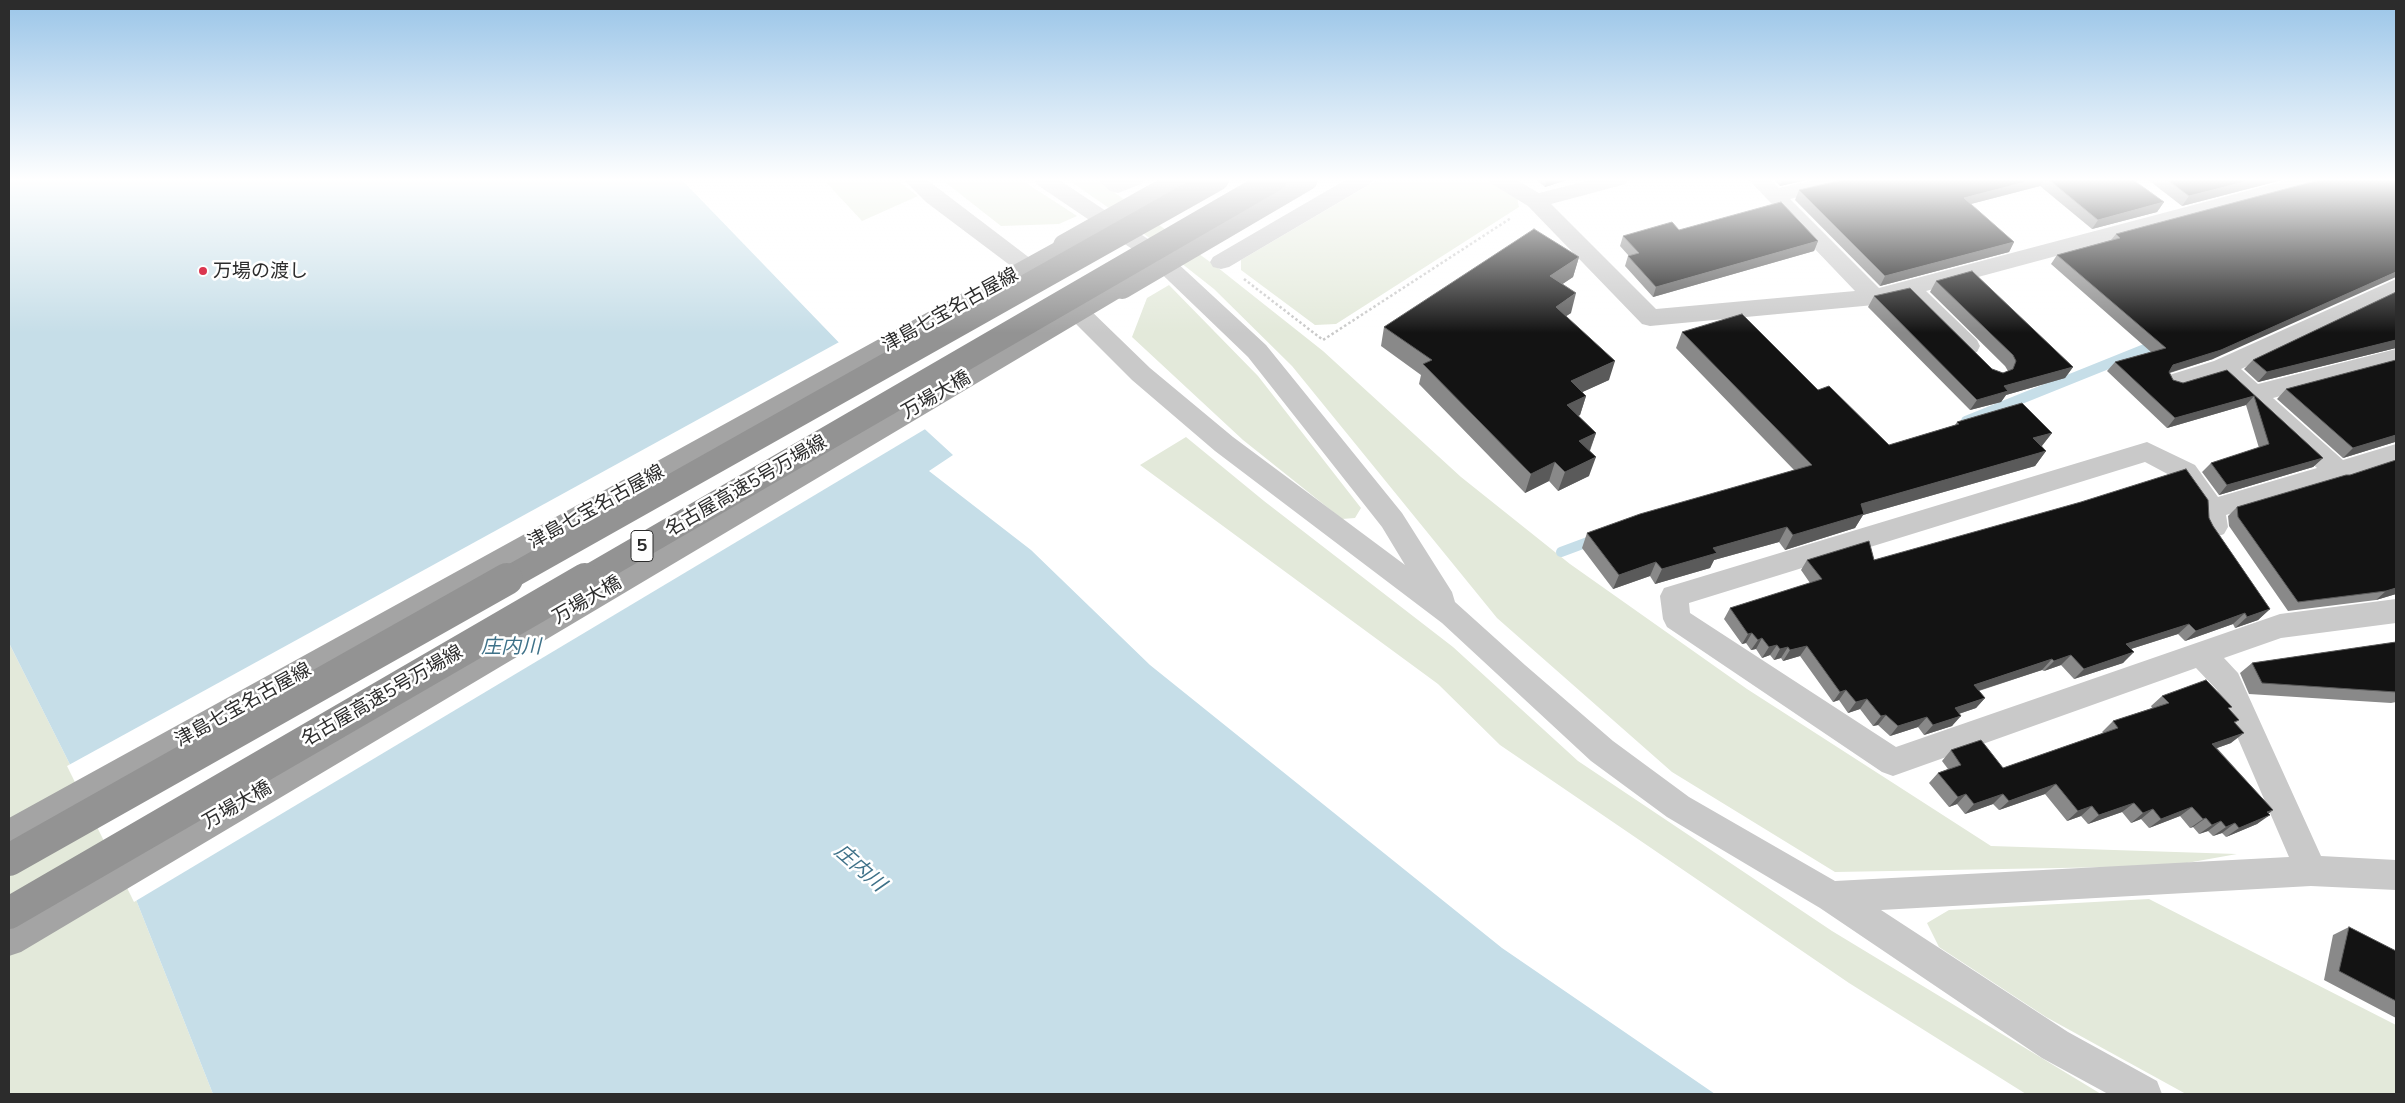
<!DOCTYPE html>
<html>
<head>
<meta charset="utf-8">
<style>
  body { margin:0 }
  #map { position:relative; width:2405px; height:1103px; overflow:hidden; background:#fff; font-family:Mulish,sans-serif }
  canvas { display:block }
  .frame { position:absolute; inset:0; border:10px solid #2c2c2c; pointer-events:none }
</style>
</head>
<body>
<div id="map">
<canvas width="2405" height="1103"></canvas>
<div class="frame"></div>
</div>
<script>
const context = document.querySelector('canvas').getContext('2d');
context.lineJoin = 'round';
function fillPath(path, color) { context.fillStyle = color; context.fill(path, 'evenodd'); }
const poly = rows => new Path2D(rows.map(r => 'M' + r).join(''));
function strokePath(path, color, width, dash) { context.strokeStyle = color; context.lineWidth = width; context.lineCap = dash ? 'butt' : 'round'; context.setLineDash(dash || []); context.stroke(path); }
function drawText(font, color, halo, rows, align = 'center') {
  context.font = font + ' Mulish,"Noto Sans JP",sans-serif'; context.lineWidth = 5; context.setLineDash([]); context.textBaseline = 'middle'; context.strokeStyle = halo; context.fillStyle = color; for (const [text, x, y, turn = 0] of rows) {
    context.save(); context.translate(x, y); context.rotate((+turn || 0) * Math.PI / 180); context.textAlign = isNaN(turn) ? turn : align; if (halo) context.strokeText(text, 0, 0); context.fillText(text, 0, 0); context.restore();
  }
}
const green = poly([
  [823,179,896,179,918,196,862,221],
  [941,179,1020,179,1077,216,1059,224,1001,226],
  [1067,179,1096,179,1217,267,1323,351,1461,477,1570,564,1747,689,1991,846,2237,854,2170,866,1835,872,1672,772,1497,618,1292,366,1214,289,1129,222],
  [1379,179,1487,179,1517,197,1519,207,1336,324,1315,325,1241,270,1241,260],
  [1169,285,1258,376,1361,508,1355,518,1342,519,1243,440,1132,337,1147,298],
  [1186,437,1264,501,1453,647,1578,761,1832,931,2101,1094,2026,1094,1849,983,1500,745,1438,684,1140,465],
  [9,643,129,882,213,1094,9,1094],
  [2149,899,2396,1025,2396,1094,2186,1094,2046,1017,1939,947,1927,923,1949,910]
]);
const water = poly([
  [9,179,681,179,905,411,953,455,929,471,1031,550,1150,665,1502,948,1715,1094,213,1094,129,882,9,643]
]);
const pier = poly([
  [841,341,927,428,134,902,67,766]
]);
const stream = poly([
  [1966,421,2160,343],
  [1561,552,1596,539]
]);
const path = poly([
  [1244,279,1323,340,1511,218]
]);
const minor = poly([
  [903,179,926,179,1035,262,1038,267,1035,272,1027,274,1019,272,926,202,903,179],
  [1034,179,1058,179,1160,247,1266,345,1402,513,1452,592,1455,602,1525,665,1613,741,1689,797,1835,881,2289,857,2217,690,2196,668,1893,776,1882,772,1667,627,1663,619,1660,596,1664,588,2147,442,2195,465,2218,497,2317,468,2219,377,2175,391,2166,388,2163,382,2166,376,2214,361,2396,279,2396,296,2241,369,2258,384,2396,349,2396,365,2273,398,2343,460,2396,444,2396,464,2340,483,2336,482,2226,515,2228,527,2224,534,2214,538,2204,534,2200,527,2199,511,2177,479,2145,462,1689,603,1690,613,1896,747,2280,614,2396,599,2396,623,2281,638,2224,658,2238,673,2321,856,2396,860,2396,890,2311,886,1881,910,2068,1032,2157,1081,2162,1094,2108,1094,2042,1058,1820,908,1667,817,1591,761,1442,623,1215,451,1132,380,1070,318,1066,312,1070,306,1078,304,1086,306,1150,368,1233,437,1405,565,1382,527,1248,357,1144,257,1036,184,1034,179],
  [1097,179,1144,179,1141,184,1118,193,1110,191,1097,179],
  [1347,179,1373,179,1370,184,1229,267,1221,269,1213,267,1210,262,1213,257,1347,179],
  [1489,179,1515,179,1539,193,1594,179,1628,179,1626,184,1551,204,1656,309,1855,291,1748,179,1770,179,1779,188,1818,179,1854,179,1852,184,1790,199,1879,288,2292,179,2327,179,2324,184,1926,291,1977,340,1980,346,1977,352,1968,354,1959,352,1905,297,1874,305,1650,326,1642,324,1528,206,1492,184,1489,179]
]);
const major = poly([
  [1065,239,1073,241,1076,246,1073,251,20,845,9,850,9,818,1057,241,1065,239],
  [1122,279,1130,282,1134,287,1130,292,21,952,9,956,9,922,1114,282,1122,279]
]);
const majorBridge = poly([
  [1065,246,1184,179],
  [1122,287,1306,179]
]);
const highwayBridgeFar1 = poly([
  [505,580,1217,179],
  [583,580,1275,179]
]);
const highwayBridge = poly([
  [9,860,507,579],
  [9,913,585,579]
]);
const wall = poly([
  [1535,179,1570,179,1545,187],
  [1773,179,1811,179,1780,186],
  [1846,179,2132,179,2164,202,2157,212,2092,229,2040,186,1971,204,2014,242,2009,252,1880,286,1795,200,1799,190],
  [2147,179,2286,179,2182,206],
  [2323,179,2213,359,2170,373,2173,380,2183,383,2227,370,2323,458,2313,467,2219,495,2202,472,2211,463,2259,448,2246,405,2167,428,2107,371,2115,362,2151,352,2051,264,2057,255,2111,240,2116,234],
  [1679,230,1818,241,1814,251,1653,297,1625,266,1628,256,1629,256,1620,246,1623,236],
  [1579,257,1573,277,1562,284,1571,313,1565,316,1609,380,1582,392,1586,396,1580,415,1578,416,1596,433,1590,451,1589,476,1558,491,1549,481,1525,493,1419,384,1421,375,1381,346,1384,327],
  [1936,281,2073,367,2065,378,2006,395,2001,402,1970,410,1868,307,1874,296,1992,369,2003,373,2008,371,2005,366,1930,292],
  [2396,292,2396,348,2258,382,2244,369,2253,360],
  [1682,332,1818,390,1889,445,1955,425,1957,422,2052,433,2042,446,2046,451,2035,466,1863,515,1855,528,1785,550,1779,542,1714,560,1710,568,1655,584,1650,576,1613,589,1582,548,1587,533,1794,470,1676,348],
  [2396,360,2396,443,2395,442,2343,458,2277,399,2286,389],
  [2350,475,2396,594,2376,600,2288,611,2229,526,2228,516,2237,507],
  [2209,518,2213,526,2270,609,2258,620,2235,628,2233,624,2185,641,2178,634,2131,649,2123,663,2074,679,2061,665,2044,671,2042,670,1979,691,1985,698,1976,708,1959,714,1952,726,1924,735,1918,727,1890,736,1878,725,1873,726,1860,709,1848,713,1839,700,1833,702,1800,656,1783,661,1781,658,1774,660,1770,655,1762,658,1756,649,1751,650,1746,643,1742,644,1724,619,1730,608,1810,583,1801,570,1807,560,1874,560],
  [2396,642,2396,702,2391,703,2249,694,2240,673,2252,663],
  [2162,696,2229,709,2239,720,2235,723,2231,743,2217,748,2273,810,2257,824,2226,837,2222,833,2213,836,2208,831,2199,834,2193,827,2190,828,2180,816,2149,828,2141,819,2131,823,2122,812,2088,824,2081,816,2067,821,2045,794,1999,810,1993,804,1965,814,1957,804,1949,807,1929,783,1938,773,1948,769,1942,761,1951,750,2003,768,2103,733,2102,732,2113,721,2152,708,2151,706],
  [2349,927,2396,951,2396,1018,2324,980,2333,935]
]);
const shadedWall = poly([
  [1547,179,1570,179,1545,187],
  [1783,179,1811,179,1780,186],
  [2037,179,2044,179,2040,186,1959,207,1964,198],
  [2256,179,2286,179,2182,206,2189,196],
  [2164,202,2157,212,2092,229,2098,220],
  [1818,241,1814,251,1653,297,1656,287],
  [2014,242,2009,252,1880,286,1885,276],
  [1579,257,1573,277,1545,296,1550,276],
  [2396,272,2396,277,2213,359,2165,374,2173,365],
  [1576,293,1571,313,1550,327,1556,307],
  [2396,340,2396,348,2258,382,2267,372],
  [1615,361,1609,380,1565,400,1571,381],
  [2073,367,2065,378,2006,395,2001,402,1970,410,1977,400,2004,386],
  [1586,396,1580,415,1561,424,1567,405],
  [2254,396,2246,405,2167,428,2175,418],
  [1596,433,1589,452,1579,441],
  [2052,433,2040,448,2033,438],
  [2396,435,2396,441,2395,442,2343,458,2353,448],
  [2046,451,2035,466,1863,515,1855,528,1785,550,1793,535,1861,504],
  [1596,457,1589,476,1558,491,1565,472],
  [2323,458,2313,467,2219,495,2227,485],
  [1555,462,1549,481,1525,493,1531,474],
  [1787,527,1779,542,1714,560,1710,568,1655,584,1662,569,1713,548],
  [1656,562,1650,576,1613,589,1619,575],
  [2396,588,2396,594,2376,600,2386,591],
  [2270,609,2258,620,2235,628,2247,617],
  [2245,613,2233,624,2185,641,2196,631],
  [2189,624,2178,634,2115,654,2126,644],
  [1752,633,1746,643,1742,644,1748,634],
  [1762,638,1756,649,1751,650,1758,640],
  [1777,645,1770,655,1762,658,1769,647],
  [1807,646,1800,656,1783,661,1790,650],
  [1788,647,1781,658,1774,660,1780,649],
  [2134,652,2123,663,2074,679,2084,669],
  [2071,655,2061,665,2044,671,2054,661],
  [2052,659,2042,670,1965,695,1974,685],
  [1846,690,1839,700,1833,702,1840,692],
  [1985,698,1976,708,1946,718,1955,708],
  [1867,699,1860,709,1848,713,1856,702],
  [1886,715,1878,725,1873,726,1881,716],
  [1961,716,1952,726,1924,735,1933,725],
  [1927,717,1918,727,1890,736,1898,726],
  [2244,733,2231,743,2200,754,2212,744],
  [2056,784,2045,794,1999,810,2009,801],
  [1966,794,1957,804,1949,807,1958,797],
  [2003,794,1993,804,1965,814,1974,804],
  [2134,803,2122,812,2088,824,2099,815],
  [2092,806,2081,816,2067,821,2078,811],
  [2192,807,2180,816,2149,828,2161,819],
  [2153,809,2141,819,2131,823,2143,813],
  [2273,810,2261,819,2270,815,2257,824,2226,837,2239,828,2267,812],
  [2206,818,2193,827,2190,828,2203,819],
  [2221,821,2208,831,2199,834,2212,825],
  [2235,823,2222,833,2213,836,2226,827]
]);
const building = poly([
  [1846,179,2037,179,1964,198,2014,242,1885,276,1799,190,1846,179],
  [2048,179,2132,179,2164,202,2098,220,2048,179],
  [2166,179,2256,179,2189,196,2166,179],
  [2323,179,2396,179,2396,272,2221,350,2173,365,2169,372,2173,380,2183,383,2227,370,2323,458,2227,485,2211,463,2269,444,2254,396,2175,418,2115,362,2166,348,2057,255,2120,238,2116,234,2323,179],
  [1781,202,1818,241,1656,287,1628,256,1639,253,1623,236,1672,222,1679,230,1781,202],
  [1534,229,1579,257,1550,276,1576,293,1556,307,1615,361,1571,381,1586,396,1567,405,1596,433,1579,441,1596,457,1565,472,1555,462,1531,474,1423,364,1432,360,1384,327,1534,229],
  [1972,271,2073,367,2004,386,2008,391,1977,400,1874,296,1910,288,1992,369,2003,373,2013,369,2016,361,2013,355,1936,281,1972,271],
  [2396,292,2396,340,2267,372,2253,360,2396,292],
  [1742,314,1818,390,1829,386,1889,445,1959,424,1957,422,2022,403,2052,433,2033,438,2046,451,1861,504,1864,514,1793,535,1787,527,1713,548,1717,553,1662,569,1656,562,1619,575,1587,533,1640,514,1812,465,1682,332,1742,314],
  [2396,360,2396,435,2353,448,2286,389,2396,360],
  [2396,460,2396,588,2386,591,2298,602,2238,517,2237,507,2346,475,2350,475,2396,460],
  [2186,469,2208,500,2209,518,2213,526,2270,609,2247,617,2245,613,2196,631,2189,624,2126,644,2134,652,2084,669,2071,655,2054,661,2052,659,1974,685,1985,698,1955,708,1961,716,1933,725,1927,717,1898,726,1886,715,1881,716,1867,699,1856,702,1846,690,1840,692,1807,646,1790,650,1788,647,1780,649,1777,645,1769,647,1762,638,1758,640,1752,633,1748,634,1730,608,1822,579,1807,560,1869,541,1874,560,2081,502,2186,469],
  [2396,642,2396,692,2262,683,2252,663,2396,642],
  [2206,680,2232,707,2228,708,2239,720,2234,722,2244,733,2212,744,2273,810,2267,812,2270,815,2239,828,2235,823,2226,827,2221,821,2212,825,2206,818,2203,819,2192,807,2161,819,2153,809,2143,813,2134,803,2099,815,2092,806,2078,811,2056,784,2009,801,2003,794,1974,804,1966,794,1958,797,1938,773,1961,765,1951,750,1981,740,2003,768,2118,728,2113,721,2169,703,2162,696,2206,680],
  [2349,927,2396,951,2396,1001,2339,971,2349,927]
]);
const markers = [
  [203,271,5,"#db364f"]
];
const shields = [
  [642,546,22]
];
const shieldNames = [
  ["5",642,546]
];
const poiNames = [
  ["万場の渡し",213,271]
];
const streetNames = [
  ["津島七宝名古屋線",950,310,-29],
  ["万場大橋",936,395,-30],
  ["名古屋高速5号万場線",746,486,-30],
  ["津島七宝名古屋線",596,507,-29],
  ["万場大橋",587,600,-30],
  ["名古屋高速5号万場線",382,696,-30],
  ["津島七宝名古屋線",243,705,-29],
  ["万場大橋",237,805,-30]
];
const waterNames = [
  ["庄内川",511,647],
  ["庄内川",860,868,41]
];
fillPath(green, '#e3e9da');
fillPath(water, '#c6dee8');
fillPath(pier, '#fff');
strokePath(stream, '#c6dee8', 10);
strokePath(path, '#c9c9c9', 2.5, [2.5, 2.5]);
fillPath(minor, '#c9c9c9');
fillPath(major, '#a4a4a4');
strokePath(majorBridge, '#a4a4a4', 24);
strokePath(highwayBridgeFar1, '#939393', 24);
strokePath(highwayBridge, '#939393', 32);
fillPath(wall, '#898989');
fillPath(shadedWall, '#5a5a5a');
fillPath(building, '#131313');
strokePath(building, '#5a5a5a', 1);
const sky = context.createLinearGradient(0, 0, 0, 333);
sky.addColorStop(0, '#9ac5e8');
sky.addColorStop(0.54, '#fff');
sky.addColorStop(1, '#ffffff00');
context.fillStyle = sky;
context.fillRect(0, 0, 2405, 333);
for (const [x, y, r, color] of markers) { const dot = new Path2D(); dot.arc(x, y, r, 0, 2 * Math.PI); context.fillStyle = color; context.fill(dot); strokePath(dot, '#fff', 2); }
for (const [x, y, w] of shields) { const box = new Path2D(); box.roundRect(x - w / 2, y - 15.5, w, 31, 4); context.fillStyle = '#fff'; context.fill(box); strokePath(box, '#2c2c2c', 1); }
drawText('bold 18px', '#2c2c2c', null, shieldNames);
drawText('19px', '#2c2c2c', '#fff', poiNames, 'left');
drawText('19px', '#2c2c2c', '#fff', streetNames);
drawText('italic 20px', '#3f7289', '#fff', waterNames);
</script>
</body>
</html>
